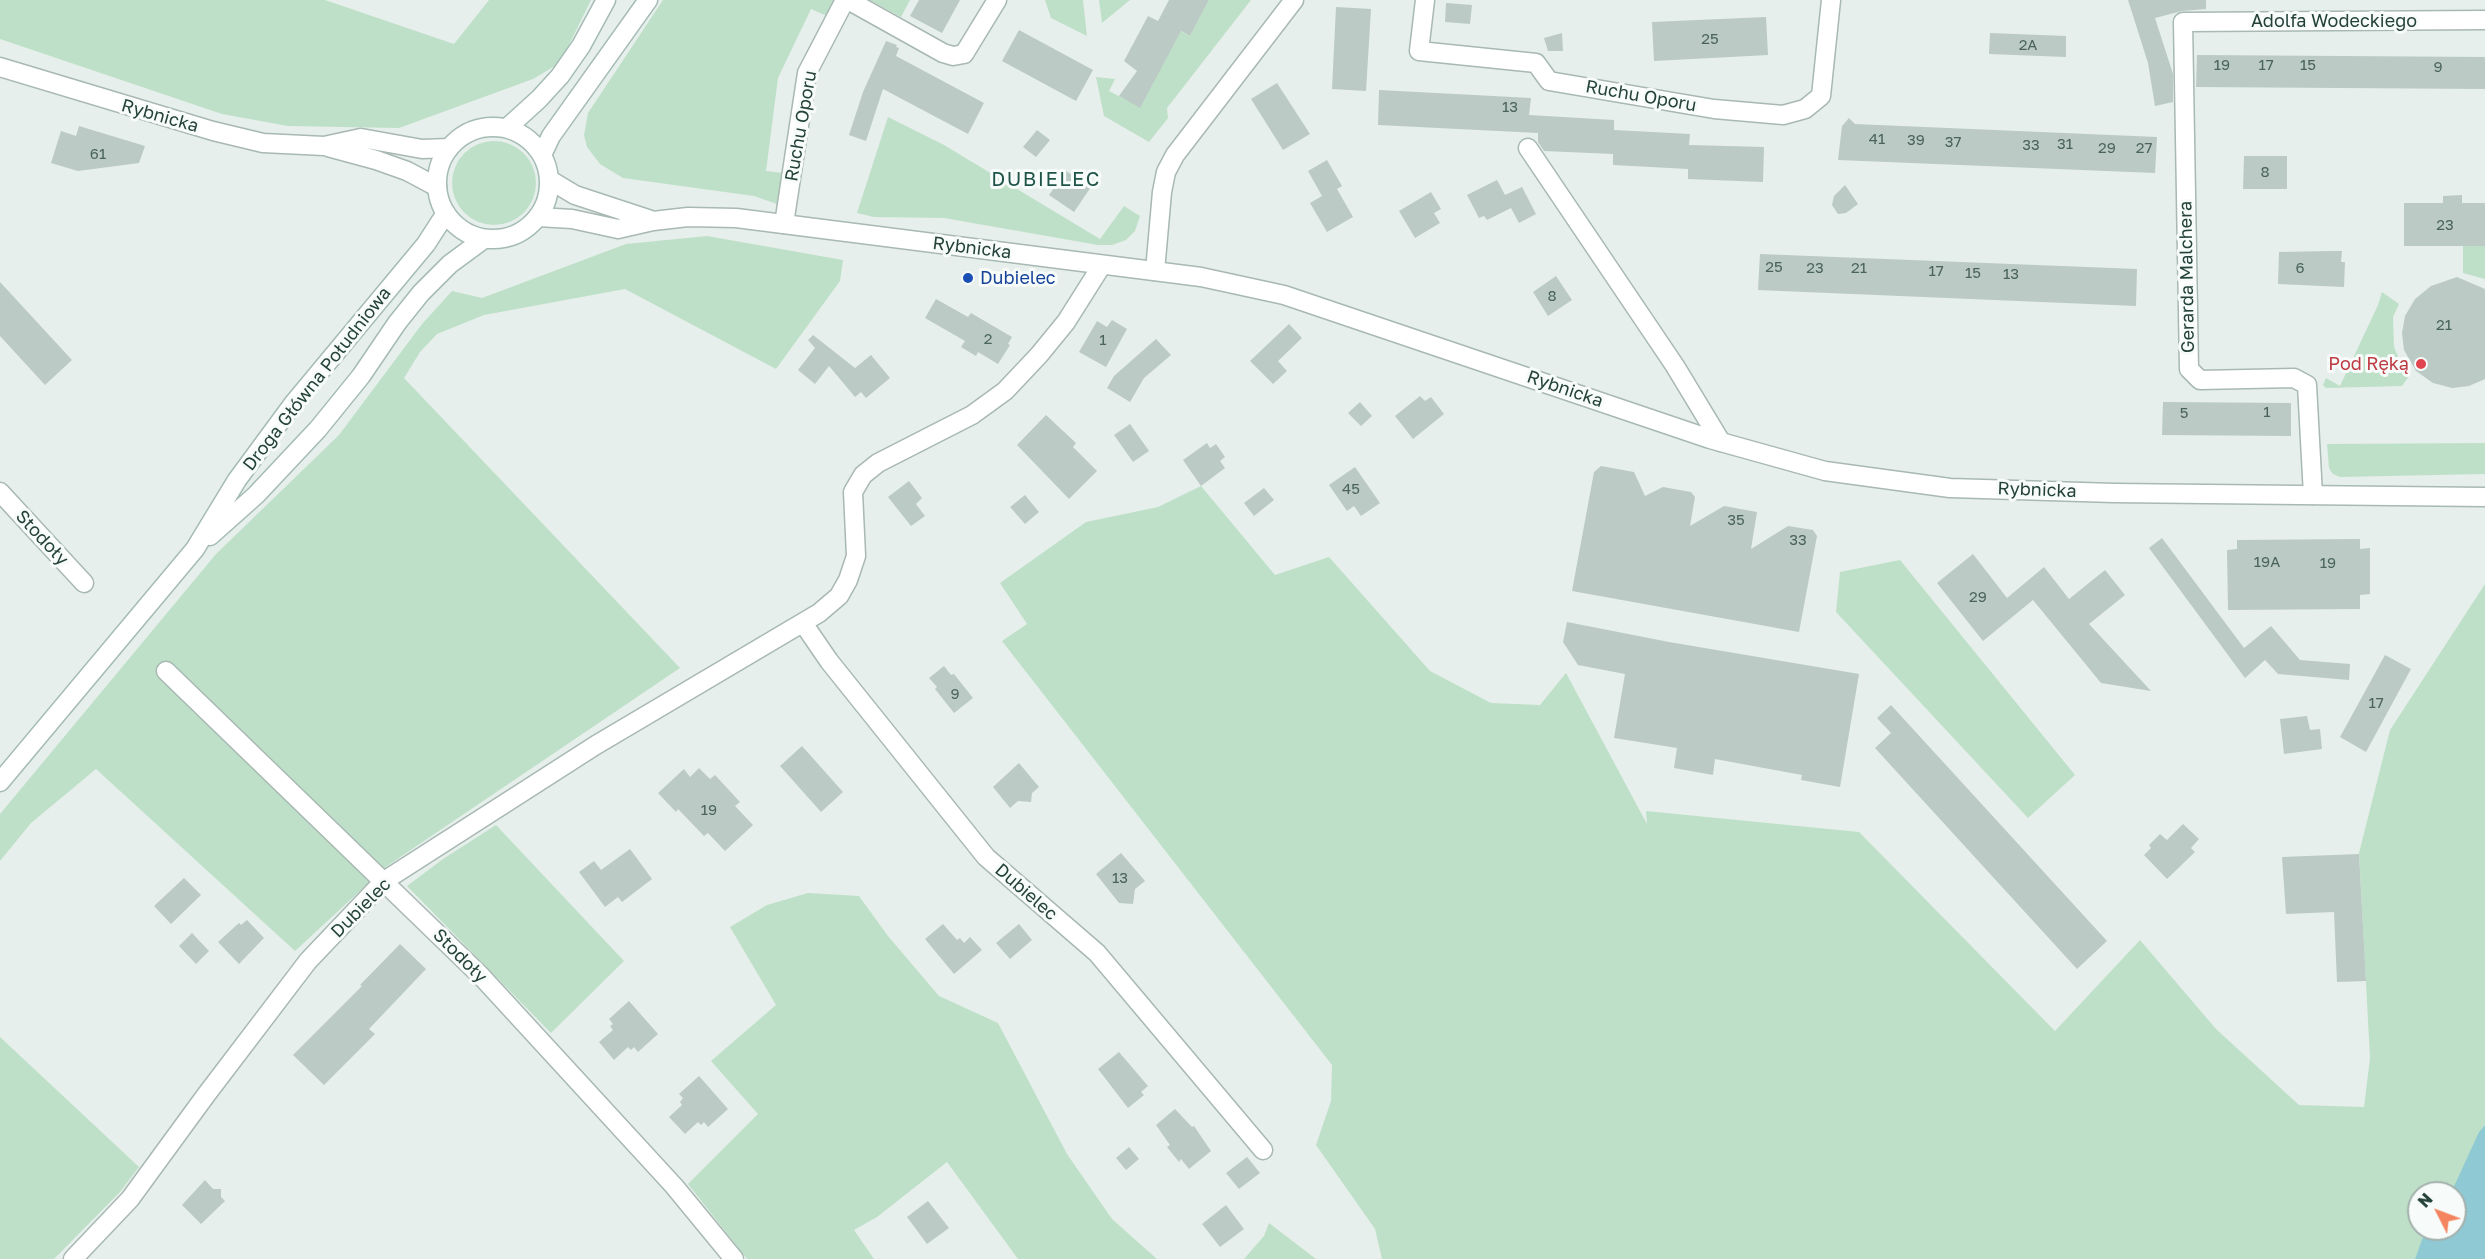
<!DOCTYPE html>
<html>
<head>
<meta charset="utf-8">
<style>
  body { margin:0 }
  #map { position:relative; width:2485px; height:1259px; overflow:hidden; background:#e6efeb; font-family:"Golos Text",sans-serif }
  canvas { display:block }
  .north { position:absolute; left:2407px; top:1181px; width:60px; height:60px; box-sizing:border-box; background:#f7fbf9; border:2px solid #a3b1ad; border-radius:50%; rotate:312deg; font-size:16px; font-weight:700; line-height:24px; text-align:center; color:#24423a }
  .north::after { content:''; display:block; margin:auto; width:21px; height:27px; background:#f4845f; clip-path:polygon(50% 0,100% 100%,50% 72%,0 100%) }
</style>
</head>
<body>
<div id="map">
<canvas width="2485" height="1259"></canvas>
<div class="north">N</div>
</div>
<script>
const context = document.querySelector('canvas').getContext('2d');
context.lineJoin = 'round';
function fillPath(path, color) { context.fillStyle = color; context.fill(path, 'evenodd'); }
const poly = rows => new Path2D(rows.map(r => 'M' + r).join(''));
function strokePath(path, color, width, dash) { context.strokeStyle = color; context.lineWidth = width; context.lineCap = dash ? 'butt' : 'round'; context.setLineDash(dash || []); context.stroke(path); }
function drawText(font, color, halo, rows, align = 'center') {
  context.font = font + ' "Golos Text",sans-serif'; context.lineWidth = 6; context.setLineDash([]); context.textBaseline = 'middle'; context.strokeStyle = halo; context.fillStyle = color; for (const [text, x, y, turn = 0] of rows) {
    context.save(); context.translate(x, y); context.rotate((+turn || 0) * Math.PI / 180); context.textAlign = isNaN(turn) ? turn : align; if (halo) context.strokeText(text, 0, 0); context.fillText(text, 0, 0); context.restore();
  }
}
const green = poly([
  [0,0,325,0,454,44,489,0,591,0,560,63,533,79,399,128,288,126,222,114,0,39],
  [663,0,835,0,827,16,811,9,778,78,766,171,783,173,777,204,754,196,623,178,600,164,587,147,584,135,588,113],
  [869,0,910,0,901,17],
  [1045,0,1083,0,1087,36,1051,18],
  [1099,0,1130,0,1102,23],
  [1209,0,1251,0,1167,108,1168,118,1149,142,1104,116,1096,77,1115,79,1109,91,1140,107,1180,31,1190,36],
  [888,117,944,145,1100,239,1124,206,1140,216,1135,231,1126,240,1112,245,1098,245,944,218,874,217,857,213],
  '452 183a42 42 0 1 1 84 0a42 42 0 1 1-84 0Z',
  [707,236,843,260,840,281,776,369,625,289,484,315,437,334,420,352,404,378,680,668,387,866,295,951,96,769,31,823,0,861,0,814,216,554,339,435,422,324,452,291,482,298,626,244],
  [2463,246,2485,246,2485,279,2463,273],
  [2382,292,2399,304,2393,317,2394,347,2399,359,2410,375,2402,386,2326,388,2323,385,2326,378,2340,386,2378,305],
  [2485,443,2485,474,2340,477,2333,474,2329,468,2327,444],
  [1201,486,1275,575,1329,557,1430,671,1491,703,1540,705,1566,673,1647,824,1646,811,1859,832,2055,1031,2140,940,2216,1029,2299,1105,2364,1107,2370,1058,2359,853,2390,730,2485,584,2485,1259,1382,1259,1375,1229,1316,1145,1331,1101,1332,1065,1002,641,1027,624,1000,583,1086,522,1158,507],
  [2419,1193,2455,1193,2455,1229,2419,1229],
  [1900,560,2075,775,2028,818,1836,612,1840,572],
  [496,825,624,961,551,1033,407,886,443,859],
  [808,893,859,896,888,936,939,996,998,1023,1067,1154,1112,1219,1157,1259,1018,1259,947,1162,877,1217,854,1230,874,1259,747,1259,688,1184,758,1114,711,1061,776,1005,730,927,767,905],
  [0,1037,139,1167,120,1192,54,1259,0,1259],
  [1269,1223,1316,1259,1244,1259,1264,1236]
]);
const water = poly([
  [2485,1125,2485,1259,2415,1259,2426,1229,2455,1229,2455,1193,2451,1193,2479,1132]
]);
const building = poly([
  [919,0,960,0,942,33,910,16],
  [1169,0,1209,0,1190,36,1181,31,1140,108,1119,96,1137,71,1124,61,1148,16,1158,21],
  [2128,0,2206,0,2206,9,2182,11,2155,18,2173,74,2173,102,2155,106,2148,63],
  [1446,3,1472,5,1470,24,1445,22],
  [1336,7,1371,9,1366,91,1332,89],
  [1766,17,1768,55,1654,61,1652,22],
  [1019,30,1093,70,1076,101,1002,61],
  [1562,33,1563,51,1548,51,1544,38],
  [1990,33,2066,36,2066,57,1989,54],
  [886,41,897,45,896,47,899,48,896,56,984,103,968,134,883,89,866,141,849,135,863,92],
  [2197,55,2485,57,2485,89,2196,87],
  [1277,83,1310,134,1283,150,1251,99],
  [1379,90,1531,98,1529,115,1614,120,1614,130,1690,134,1689,145,1764,147,1763,182,1688,179,1688,169,1613,165,1613,154,1544,151,1538,142,1538,133,1378,125],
  [1849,118,1855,124,2157,137,2155,173,1838,160,1842,126],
  [79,126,145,146,139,163,78,171,51,163,61,131,76,136],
  [1037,130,1050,140,1036,157,1023,147],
  [2244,156,2287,156,2287,189,2243,189],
  [1327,160,1342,186,1337,189,1353,217,1327,232,1310,203,1322,196,1308,171],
  [1066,171,1091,187,1074,212,1049,195],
  [1497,180,1505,195,1522,187,1536,214,1519,223,1511,208,1487,220,1484,216,1479,218,1467,195],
  [1845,185,1858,204,1846,213,1838,214,1832,205,1834,196],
  [1431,192,1441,209,1434,213,1440,223,1415,238,1399,211],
  [2462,195,2462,203,2485,203,2485,246,2404,246,2404,203,2443,203,2443,196],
  [2332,251,2342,251,2341,262,2345,262,2344,287,2278,284,2279,252],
  [1760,254,2137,269,2136,306,1758,290],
  [1556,276,1572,300,1548,316,1533,292],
  [2457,277,2485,289,2485,379,2469,386,2452,388,2433,383,2416,371,2404,350,2402,333,2405,316,2415,299,2431,286],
  [0,282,72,360,45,385,0,336],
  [936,299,968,317,971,313,1012,337,1008,344,1010,345,998,364,978,352,976,356,961,347,965,341,925,318],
  [1112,320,1127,329,1106,367,1079,352,1097,321,1107,327],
  [1289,324,1302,338,1278,361,1287,371,1273,384,1250,361],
  [813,335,855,368,871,355,890,378,866,398,861,392,855,397,829,366,815,384,798,370,815,348,808,340],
  [1156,339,1171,355,1144,378,1130,402,1107,388,1114,376],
  [1420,396,1425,401,1431,397,1444,414,1413,439,1395,416],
  [1360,402,1372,416,1361,426,1348,413],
  [2163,402,2291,403,2291,436,2162,435],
  [1046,415,1076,443,1073,447,1097,471,1069,499,1017,445],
  [1130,424,1149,451,1133,462,1114,435],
  [1207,443,1210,448,1216,444,1225,457,1220,461,1225,468,1201,486,1183,460],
  [1601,466,1634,472,1645,496,1663,487,1691,492,1695,497,1690,526,1724,506,1757,512,1751,549,1788,526,1813,530,1817,536,1799,632,1572,591,1594,472],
  [1355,467,1380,503,1361,516,1354,506,1347,511,1329,485],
  [909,481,922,498,916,504,925,516,911,526,888,497],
  [1264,488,1274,500,1254,516,1244,503],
  [1025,495,1039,512,1025,524,1010,507],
  [2162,538,2244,648,2271,626,2300,660,2350,664,2349,680,2278,674,2265,660,2245,678,2149,548],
  [2360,539,2360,549,2370,548,2370,594,2360,595,2360,609,2228,610,2227,550,2237,549,2237,540],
  [1973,554,2007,598,2044,567,2069,599,2105,570,2125,595,2089,624,2151,691,2101,683,2033,600,1983,641,1937,583],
  [1567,622,1669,642,1859,674,1840,787,1801,780,1802,775,1715,759,1713,775,1674,768,1677,748,1614,738,1625,674,1578,665,1563,642],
  [2385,655,2411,669,2366,752,2340,737],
  [944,666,951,675,954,674,973,698,954,713,935,689,937,687,929,678],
  [1891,705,2107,941,2077,969,1875,748,1891,733,1877,718],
  [2307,716,2310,730,2320,729,2322,749,2284,754,2280,719],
  [802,746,843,792,821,812,780,766],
  [1019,763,1039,787,1032,793,1031,802,1018,801,1010,808,993,787],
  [699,768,710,779,715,775,740,802,735,806,753,825,725,851,708,833,704,836,678,809,676,812,658,793,684,769,690,777],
  [2183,824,2199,839,2191,848,2195,852,2167,879,2144,855,2151,848,2149,845,2160,834,2167,840],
  [630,849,652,879,622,902,618,897,605,907,579,872,594,861,601,870],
  [1121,853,1145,881,1135,889,1133,904,1119,903,1096,874],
  [2359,854,2366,981,2337,982,2334,912,2286,914,2282,857],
  [184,878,201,895,171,924,154,906],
  [247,920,264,938,239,964,218,942,239,923,241,925],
  [943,924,957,940,960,938,964,943,970,937,982,950,954,974,925,939],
  [1019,924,1032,940,1010,959,996,943],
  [192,933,209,951,196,964,179,946],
  [400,944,426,969,369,1029,375,1034,324,1085,293,1055,362,986,360,985],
  [629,1001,658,1034,638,1052,634,1047,631,1050,628,1047,614,1060,599,1042,613,1030,610,1026,613,1024,609,1019],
  [1119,1052,1148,1086,1141,1092,1144,1095,1128,1108,1098,1069],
  [699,1076,728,1109,708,1127,704,1122,701,1125,698,1122,685,1134,669,1117,682,1105,680,1102,683,1098,679,1094],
  [1175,1109,1192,1127,1194,1126,1211,1151,1189,1169,1181,1159,1179,1162,1167,1147,1170,1145,1156,1125],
  [1129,1147,1139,1159,1126,1170,1116,1158],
  [1247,1157,1260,1173,1239,1189,1226,1173],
  [205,1180,213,1189,221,1189,221,1197,225,1201,201,1224,182,1205],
  [928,1201,949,1228,927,1244,907,1217],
  [1226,1205,1244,1229,1220,1247,1202,1224]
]);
const minor = poly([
  [848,0,943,53,953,56,964,54,997,0],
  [1425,0,1419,51,1536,63,1549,81,1714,109,1783,115,1805,109,1821,96,1831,0],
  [1528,148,1675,366,1721,442],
  [784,224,807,73,845,0],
  [1155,271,1162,192,1166,172,1175,155,1294,0],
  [0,492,84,583],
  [2313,495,2307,385,2294,378,2200,380,2189,369,2183,22,2485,20],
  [803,623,829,661,986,857,1097,953,1263,1150],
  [166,671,481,976,674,1186,734,1259],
  [73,1259,130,1199,206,1095,308,961,384,881,596,745,819,613,839,596,848,580,856,556,853,492,863,475,878,463,972,415,1005,391,1039,355,1066,322,1102,265]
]);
const tertiary = poly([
  [0,67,213,131,263,143,324,146,361,138,422,149,449,148],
  [328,147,376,160,407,171,437,187],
  [550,180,575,195,651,220],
  [538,217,572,219,618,229,653,221,688,217,736,218,1201,277,1284,295,1710,439,1825,471,1950,488,2114,493,2485,497]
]);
const secondary = poly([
  '437 183a56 56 0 1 1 112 0a56 56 0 1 1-112 0Z',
  [507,128,539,99,560,76,581,46,606,0],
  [542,155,551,136,648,0],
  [210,536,256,495,318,429,361,376,397,323,421,293,450,264,484,239],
  [0,782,195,549,237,480,293,404,426,244,446,213]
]);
const markers = [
  [968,278,6,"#1a4fb4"],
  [2421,364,6,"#e0444e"]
];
const numberNames = [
  ["25",1710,39],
  ["2A",2028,45],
  ["19",2222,65],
  ["17",2266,65],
  ["15",2308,65],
  ["9",2438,67],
  ["13",1510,107],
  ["41",1877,139],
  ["39",1916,140],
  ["37",1953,142],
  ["31",2065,144],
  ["33",2031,145],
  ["29",2107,148],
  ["27",2144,148],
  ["61",98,154],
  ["8",2265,172],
  ["23",2445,225],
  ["25",1774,267],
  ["23",1815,268],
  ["21",1859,268],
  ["6",2300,268],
  ["17",1936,271],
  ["15",1973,273],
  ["13",2011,274],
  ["8",1552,296],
  ["21",2444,325],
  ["2",988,339],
  ["1",1103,340],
  ["1",2267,412],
  ["5",2184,413],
  ["45",1351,489],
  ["35",1736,520],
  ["33",1798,540],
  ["19A",2267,562],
  ["19",2328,563],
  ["29",1978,597],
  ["9",955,694],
  ["17",2376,703],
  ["19",709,810],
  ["13",1120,878]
];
const streetNames = [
  ["Adolfa Wodeckiego",2334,21],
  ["Ruchu Oporu",1641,96,10],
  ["Rybnicka",160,116,16],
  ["Ruchu Oporu",801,126,-80],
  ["Rybnicka",972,248,7],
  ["Gerarda Malchera",2187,277,-91],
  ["Droga Główna Południowa",317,379,-52],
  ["Rybnicka",1565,389,19],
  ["Rybnicka",2037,490,2],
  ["Stodoły",42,538,47],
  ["Dubielec",1026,892,41],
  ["Dubielec",361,908,-45],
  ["Stodoły",460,956,45]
];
const transitNames = [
  ["Dubielec",980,278]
];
const healthNames = [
  ["Pod Ręką",2409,364]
];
const neighbourhoodNames = [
  ["DUBIELEC",1046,180]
];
fillPath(green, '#bfe0c8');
fillPath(water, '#8ec9d4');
fillPath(building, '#bbcac4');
strokePath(minor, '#a8b8b2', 21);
strokePath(tertiary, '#a8b8b2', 21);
strokePath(secondary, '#a4bbb3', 21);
strokePath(minor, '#fff', 18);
strokePath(tertiary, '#fff', 18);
strokePath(secondary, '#fff', 18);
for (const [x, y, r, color] of markers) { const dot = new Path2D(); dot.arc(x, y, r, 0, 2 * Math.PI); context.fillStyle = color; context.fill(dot); strokePath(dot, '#f7fbf9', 2); }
drawText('15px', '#4a645c', null, numberNames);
drawText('18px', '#24423a', '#f7fbf9', streetNames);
drawText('18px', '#164399', '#f7fbf9', transitNames, 'left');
drawText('18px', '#be3a42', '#f7fbf9', healthNames, 'right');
context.letterSpacing = '1.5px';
drawText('20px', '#1f5548', '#f7fbf9', neighbourhoodNames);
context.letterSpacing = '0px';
</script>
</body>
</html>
